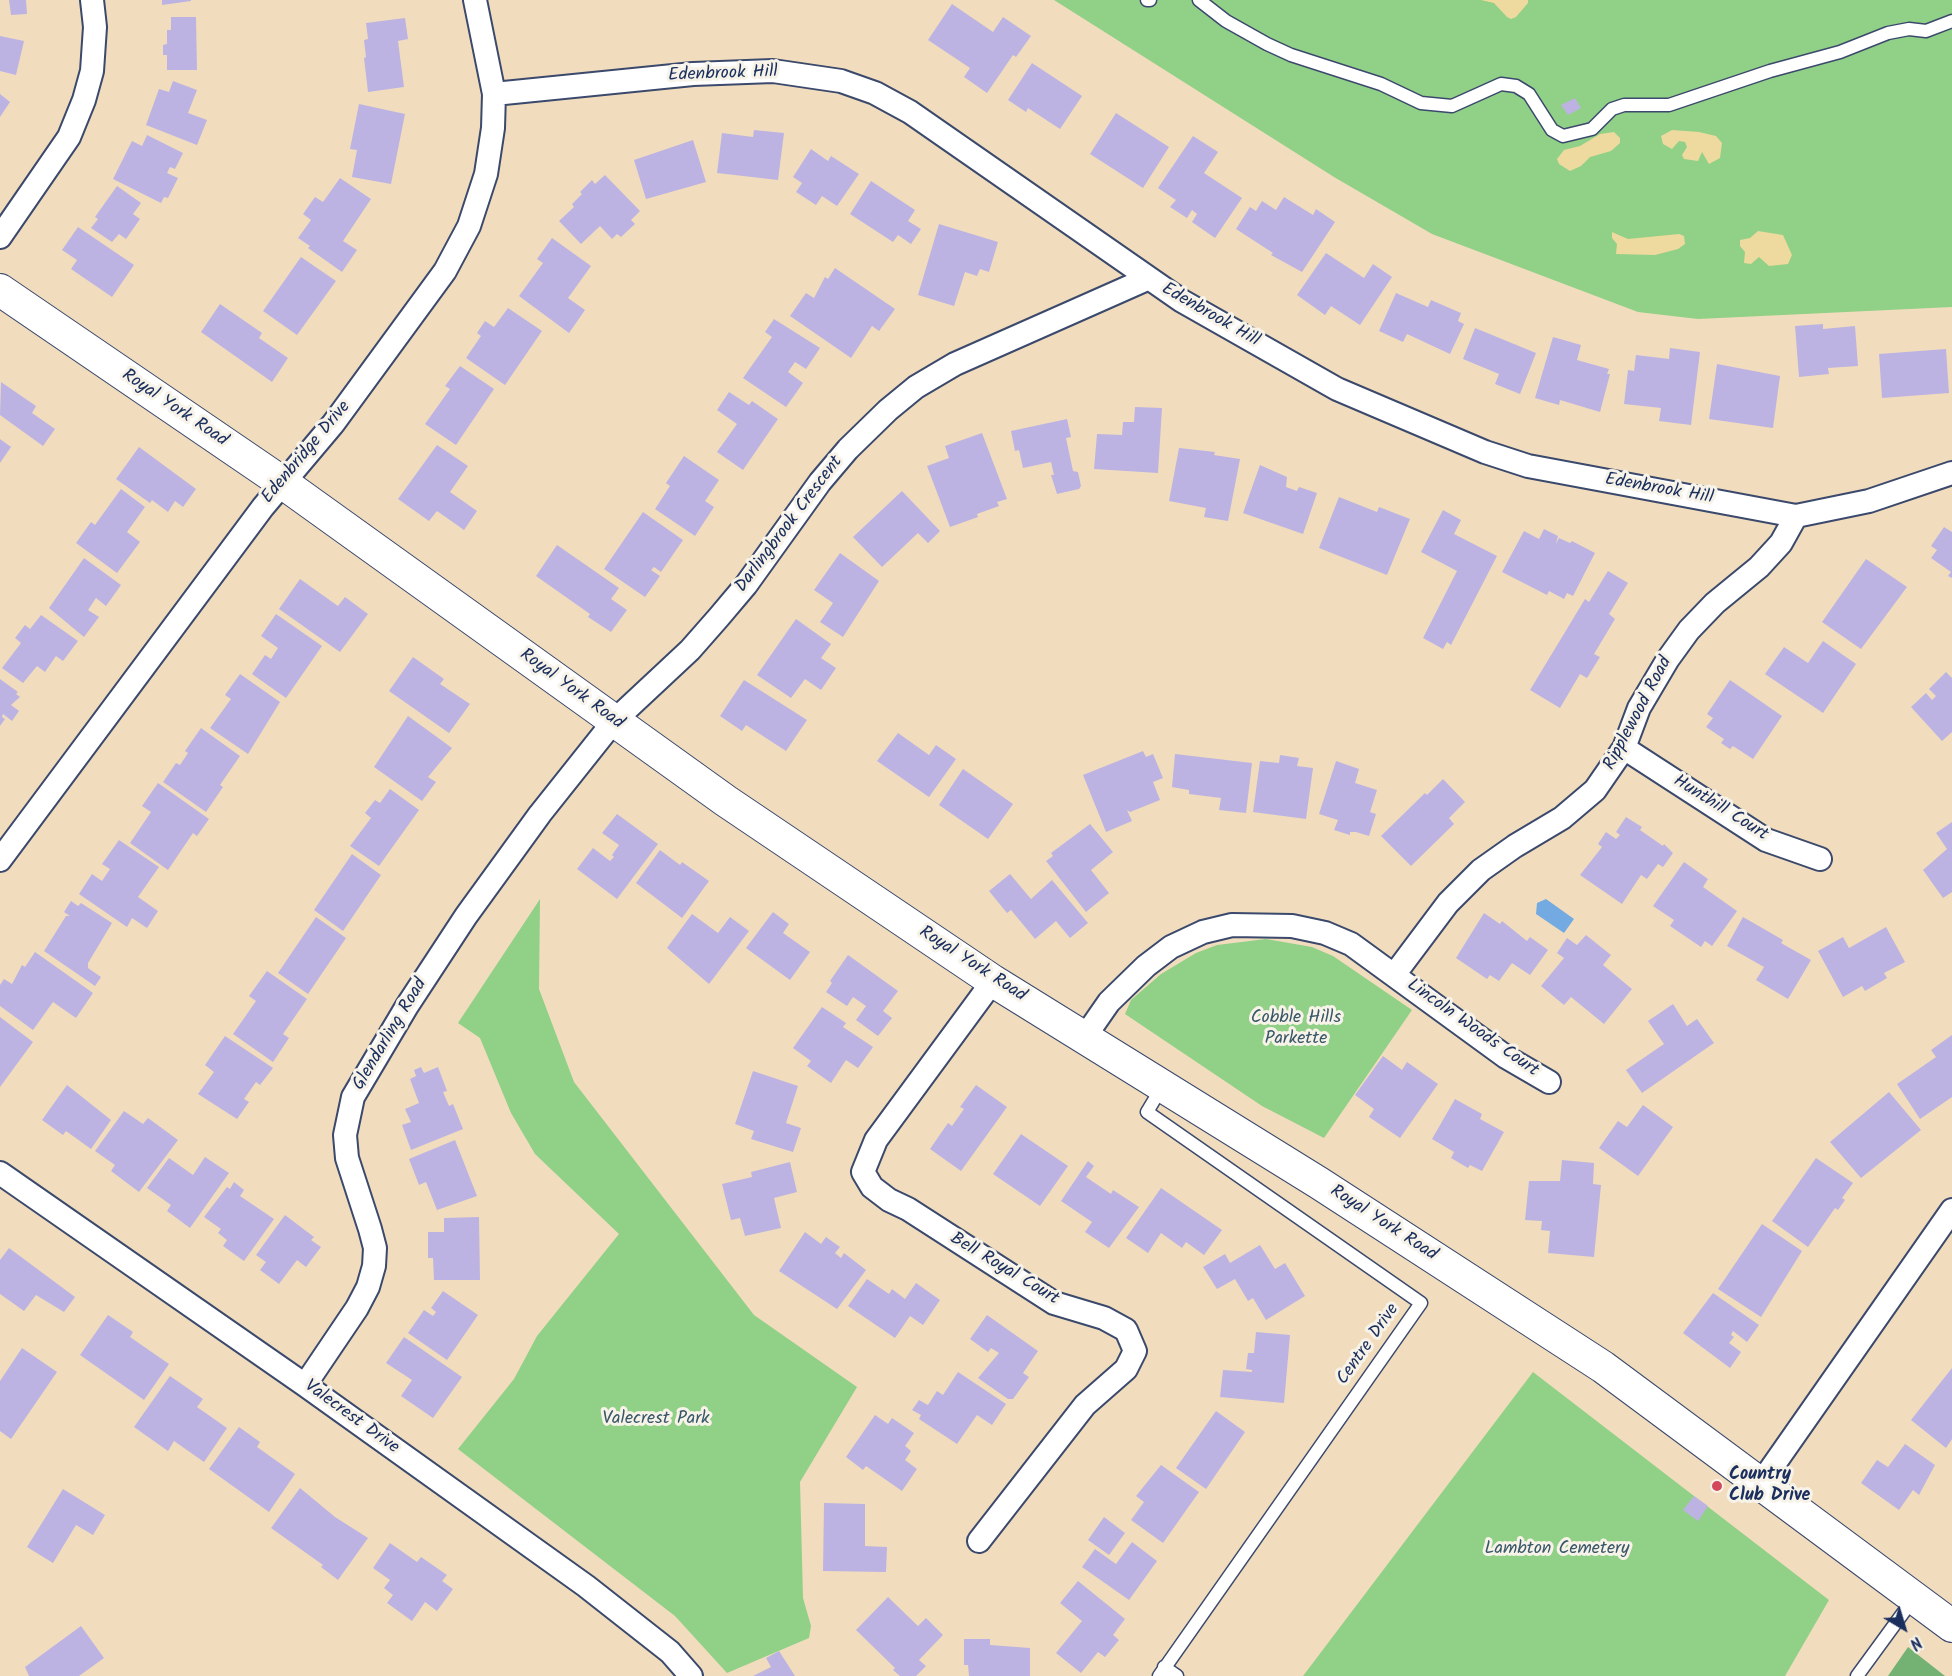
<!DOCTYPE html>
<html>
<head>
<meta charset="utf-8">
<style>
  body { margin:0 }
  #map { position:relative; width:1952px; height:1676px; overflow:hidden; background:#f1ddbd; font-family:Kalam,sans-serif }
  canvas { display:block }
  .north { position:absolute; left:1874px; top:1598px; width:60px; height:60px; -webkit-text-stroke:4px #f7f3e8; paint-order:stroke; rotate:142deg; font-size:16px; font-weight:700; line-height:24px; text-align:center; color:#1b2f5e }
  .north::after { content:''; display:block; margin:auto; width:21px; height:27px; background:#1b2f5e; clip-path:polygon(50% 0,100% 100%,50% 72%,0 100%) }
</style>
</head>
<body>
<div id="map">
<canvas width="1952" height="1676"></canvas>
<div class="north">N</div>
</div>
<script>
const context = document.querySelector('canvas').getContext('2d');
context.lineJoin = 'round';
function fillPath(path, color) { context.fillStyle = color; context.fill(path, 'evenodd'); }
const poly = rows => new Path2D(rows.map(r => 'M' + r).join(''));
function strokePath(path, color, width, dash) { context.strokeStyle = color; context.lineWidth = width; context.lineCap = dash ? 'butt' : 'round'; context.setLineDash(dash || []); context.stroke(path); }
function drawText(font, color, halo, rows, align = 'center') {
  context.font = font + ' Kalam,sans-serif'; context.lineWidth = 6; context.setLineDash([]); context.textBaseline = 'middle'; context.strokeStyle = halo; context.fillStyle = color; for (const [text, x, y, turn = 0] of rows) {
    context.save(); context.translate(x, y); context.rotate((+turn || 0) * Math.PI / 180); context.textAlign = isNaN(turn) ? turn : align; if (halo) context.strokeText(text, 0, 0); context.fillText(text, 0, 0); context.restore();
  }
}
const green = poly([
  [1054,0,1952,0,1952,307,1698,319,1638,312,1432,234,1334,177],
  [540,899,539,989,574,1082,754,1315,857,1387,800,1482,803,1598,811,1626,809,1638,727,1673,675,1616,458,1449,514,1379,537,1336,619,1234,535,1154,511,1113,480,1038,458,1023],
  [1266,939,1312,947,1333,956,1412,1010,1324,1138,1262,1106,1125,1014,1131,1000,1161,974,1196,953,1217,945],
  [1533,1372,1829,1600,1785,1676,1303,1676]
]);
const forest = poly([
  [1908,1647,1945,1676,1888,1676]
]);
const sand = poly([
  [1481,0,1528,0,1528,3,1516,17,1511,19,1507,17,1494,3],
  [1672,130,1699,132,1716,136,1722,143,1720,158,1709,164,1702,152,1698,161,1684,159,1682,155,1687,147,1685,142,1679,141,1672,149,1663,144,1661,136],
  [1614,132,1620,138,1620,143,1611,151,1590,157,1581,166,1570,171,1559,164,1557,159,1564,150,1580,146,1600,134],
  [1758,231,1783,235,1792,255,1788,264,1769,266,1759,257,1751,264,1744,263,1745,252,1740,246,1740,240,1750,238],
  [1612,232,1628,239,1679,234,1684,236,1685,244,1678,249,1655,255,1616,254,1617,244,1612,238]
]);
const water = poly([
  [1546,899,1574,919,1564,933,1536,914,1537,903]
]);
const building = poly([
  [9,0,26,0,27,14,11,15],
  [162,0,191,0,191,1,162,5],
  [952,4,993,32,1003,17,1031,36,1016,57,1013,55,987,93,964,77,970,68,928,40],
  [171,17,196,17,197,70,167,70,167,55,163,55,163,45,167,44,167,30,171,30],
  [405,18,408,39,398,41,404,87,368,92,364,58,366,57,364,40,368,39,366,23],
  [0,36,24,41,16,75,0,71],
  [1032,63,1082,96,1060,129,1028,108,1026,112,1008,100],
  [173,81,197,90,188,113,207,120,197,145,146,125,159,89,169,92],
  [0,94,10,102,0,117],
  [1575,98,1581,108,1568,115,1561,105],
  [359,104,405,114,391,184,352,177,357,150,350,149],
  [1116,113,1169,147,1143,188,1090,154],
  [754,130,784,133,778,180,717,173,722,133,753,137],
  [147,135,183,153,175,169,170,167,167,173,178,178,168,198,164,197,161,203,113,179,132,141,142,146],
  [1193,136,1218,152,1204,173,1242,198,1215,238,1192,222,1197,214,1192,210,1187,218,1170,207,1176,200,1158,188],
  [693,140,706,182,646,199,634,160],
  [811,149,828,161,831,156,859,174,837,206,822,196,816,205,796,192,802,183,793,177],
  [605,175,640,211,631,220,635,224,621,237,617,234,612,239,600,226,581,244,559,221,574,207,572,204,582,194,580,192,592,180,595,184],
  [340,178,371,199,343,241,357,250,342,272,308,248,310,246,298,238,311,220,303,214,315,197,323,202],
  [871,181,915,210,908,221,921,229,911,244,898,235,893,242,850,214],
  [117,186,141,203,133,214,140,219,126,239,119,234,112,242,91,228,98,219,95,217],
  [1284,197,1313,215,1316,209,1335,222,1302,272,1271,255,1273,253,1236,229,1250,207,1256,211,1262,201,1276,210],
  [939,224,998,242,989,272,980,269,977,276,965,272,954,306,918,295],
  [78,227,134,265,112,297,71,269,77,260,62,250],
  [552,238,591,266,568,298,585,310,569,333,519,296,543,263,537,259],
  [1326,253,1364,278,1373,264,1392,277,1360,325,1331,306,1325,315,1297,295],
  [301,257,336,281,297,335,263,311],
  [835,268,895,309,879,331,872,326,851,358,790,316,806,293,814,298,825,277,828,279],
  [1396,293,1428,307,1431,300,1461,313,1458,321,1464,324,1450,354,1407,334,1403,342,1379,331],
  [220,304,262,333,259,338,288,358,272,382,201,332],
  [508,308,542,331,505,385,466,358,481,336,477,333,485,321,494,327],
  [774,319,820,348,806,369,795,362,788,372,803,383,786,407,743,378,772,337,765,332],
  [1823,324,1823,329,1855,326,1858,366,1828,368,1829,374,1799,377,1795,326],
  [1475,328,1536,353,1520,394,1495,384,1499,374,1463,359],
  [1553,337,1581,345,1577,360,1609,369,1607,374,1610,374,1600,412,1560,400,1559,405,1535,398],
  [1670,348,1700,352,1691,425,1659,421,1661,408,1624,404,1628,370,1634,371,1636,355,1669,359],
  [1946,349,1949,393,1882,398,1879,354],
  [1717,364,1780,376,1773,428,1709,419],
  [460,366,494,389,456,445,425,424,450,389,445,386],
  [1,382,36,406,32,413,55,429,43,446,0,415],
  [729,392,749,405,752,401,778,419,743,470,717,452,737,424,717,410],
  [1135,407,1162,408,1158,473,1094,469,1097,434,1122,435,1123,422,1134,422],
  [1067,419,1071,437,1066,438,1073,471,1078,472,1081,486,1079,489,1057,494,1051,475,1054,475,1051,462,1023,468,1019,450,1015,451,1011,431],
  [982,433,1007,499,997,502,999,506,977,514,978,517,950,527,927,466,949,458,945,446],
  [0,439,11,447,0,463],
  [437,445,468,466,450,492,477,511,464,530,437,511,429,521,398,499],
  [139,447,196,489,183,507,175,501,168,512,152,500,150,503,116,479],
  [1179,448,1215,452,1214,455,1240,459,1228,521,1204,517,1206,508,1169,501],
  [684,456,719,480,705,501,714,507,695,536,655,509,670,486,666,483],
  [1260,465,1287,477,1286,487,1297,491,1299,487,1317,493,1303,534,1243,513],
  [121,489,145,507,127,532,140,542,117,573,76,543,91,522,95,525],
  [902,491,940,531,928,543,918,533,882,567,853,537],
  [1339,497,1377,512,1379,507,1410,519,1387,575,1319,548],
  [1443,510,1461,520,1454,534,1497,556,1451,645,1447,642,1443,649,1423,638,1457,571,1421,552],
  [643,512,683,540,661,572,654,567,651,570,660,576,645,597,604,569],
  [1944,527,1952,532,1952,578,1948,576,1951,572,1931,558,1937,550,1931,546],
  [1544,529,1558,536,1556,544,1559,538,1570,543,1572,541,1595,553,1573,596,1567,593,1564,599,1549,591,1547,595,1502,572,1524,531,1539,539],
  [557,545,619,588,611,599,627,610,611,632,588,617,590,614,536,576],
  [840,553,879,581,843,637,820,622,833,603,814,590],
  [84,558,121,585,106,606,96,598,88,610,99,617,84,637,49,608],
  [1866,559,1907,587,1861,649,1822,622],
  [1608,571,1628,583,1609,614,1615,619,1594,654,1600,657,1587,678,1580,674,1560,708,1530,690,1585,599,1589,602],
  [300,579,338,606,345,597,368,614,340,652,279,609],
  [276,614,322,646,286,698,252,674,265,655,271,659,278,648,261,636],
  [41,615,78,641,63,661,56,656,45,672,37,666,23,683,2,668,21,643,15,638,25,625,30,629],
  [796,619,831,644,821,658,836,668,821,690,805,679,791,698,757,675],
  [1823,641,1856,664,1823,713,1765,674,1784,647,1808,663],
  [413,657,444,679,440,684,470,704,449,733,389,691],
  [1946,672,1952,678,1952,732,1942,741,1911,707,1926,693,1932,700,1936,696,1929,689],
  [240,674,280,702,248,754,210,728,231,699,225,695],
  [0,679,18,692,16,694,20,697,11,705,19,711,12,721,3,714,2,717,5,719,0,726],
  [744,680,807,720,786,751,746,725,742,731,720,716],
  [1730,680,1782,716,1753,759,1733,746,1730,749,1721,743,1724,739,1706,727,1713,718,1707,714],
  [408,716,452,748,428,777,436,782,422,801,374,767],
  [201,728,240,756,220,785,223,787,206,812,163,782,176,763,180,765,188,753,185,751],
  [898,733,929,755,936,745,956,759,929,797,877,761],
  [1143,751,1146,757,1153,754,1163,778,1153,782,1160,800,1130,812,1127,810,1132,821,1106,832,1083,775],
  [1175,754,1252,763,1246,813,1219,810,1221,798,1189,794,1189,790,1172,787],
  [1280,755,1299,758,1297,766,1313,768,1306,819,1253,812,1260,761,1279,763],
  [1336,761,1359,769,1355,783,1377,790,1370,812,1376,814,1369,836,1356,832,1350,832,1350,835,1334,830,1338,820,1319,814],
  [963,769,1013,804,988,839,939,805],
  [1443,779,1465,802,1449,818,1454,824,1411,866,1381,836,1425,793,1427,795],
  [158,783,209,819,197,836,193,833,168,870,130,843,151,812,142,806],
  [390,789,419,810,379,866,350,846,371,818,365,813,375,800,380,803],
  [617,814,658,844,617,899,577,869,593,848,610,861,614,857,612,855,619,845,602,833],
  [1626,817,1642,827,1640,830,1663,846,1664,844,1673,853,1663,867,1658,864,1647,879,1641,875,1622,904,1580,875,1602,847,1598,844,1606,832,1616,839,1620,835,1616,832],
  [1952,822,1952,892,1943,898,1923,870,1947,849,1936,833],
  [1090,824,1113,852,1091,870,1109,893,1086,912,1046,861,1053,856,1051,853],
  [119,840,159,867,138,897,158,911,147,928,132,918,127,927,79,894,92,874,102,881,110,869,102,864],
  [660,850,680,865,682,862,709,881,682,918,636,883],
  [352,854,381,875,343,931,314,910],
  [1684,862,1708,879,1703,887,1737,911,1712,946,1705,941,1701,947,1670,926,1674,920,1653,906],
  [1010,874,1031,899,1052,880,1088,923,1070,938,1056,921,1035,939,1011,910,1007,913,989,891],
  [71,901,78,906,81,903,112,923,88,963,88,968,101,977,95,986,44,951,66,916,70,916,64,912],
  [773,912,789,924,783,933,810,952,790,980,746,948],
  [1484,913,1500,924,1502,921,1527,941,1530,937,1548,950,1530,975,1512,963,1499,981,1490,975,1487,979,1456,958],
  [692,914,718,933,730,917,749,931,709,984,667,948],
  [316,917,346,938,308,994,278,973],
  [1743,917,1783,940,1781,943,1811,960,1788,999,1756,980,1764,967,1727,946],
  [1886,927,1905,962,1884,973,1887,978,1865,991,1862,986,1843,997,1818,951,1843,937,1849,948],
  [1586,935,1611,955,1603,965,1632,989,1604,1024,1571,997,1564,1005,1541,986,1564,958,1557,953,1567,938,1577,945],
  [35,952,93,993,76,1018,53,1002,33,1030,0,1006,0,985,4,979,12,984,22,965,25,967],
  [848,955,898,991,883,1011,892,1018,878,1036,856,1020,866,1006,853,997,847,1006,826,992,832,983,830,981],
  [267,971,307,999,283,1034,289,1038,273,1062,233,1034,256,1001,249,996],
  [1673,1004,1687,1026,1697,1019,1714,1043,1642,1093,1626,1070,1664,1044,1648,1021],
  [822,1007,846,1023,843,1027,873,1047,858,1068,846,1060,831,1083,807,1066,811,1061,793,1048],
  [0,1017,33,1042,0,1087],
  [1952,1035,1952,1097,1920,1119,1897,1084,1936,1057,1931,1050],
  [225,1036,273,1068,260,1085,256,1082,244,1099,249,1102,237,1119,198,1094,214,1072,205,1065],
  [1383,1056,1402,1070,1407,1062,1438,1084,1400,1138,1369,1117,1374,1109,1355,1095],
  [421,1067,424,1073,438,1067,447,1091,443,1092,449,1106,453,1104,463,1129,411,1150,402,1125,411,1122,405,1109,419,1103,410,1079,416,1076,414,1070],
  [753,1071,798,1086,786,1123,801,1128,793,1152,751,1139,754,1131,735,1124],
  [67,1085,111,1120,91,1149,66,1131,63,1135,42,1120],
  [976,1085,1007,1107,961,1171,930,1149,948,1123,952,1126,964,1109,960,1107],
  [1889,1092,1921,1130,1861,1178,1830,1142],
  [1455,1099,1482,1114,1480,1119,1504,1132,1482,1171,1470,1165,1468,1168,1451,1158,1454,1152,1432,1139],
  [1643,1105,1673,1127,1638,1176,1599,1148,1618,1121,1627,1127],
  [124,1111,143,1124,148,1118,178,1140,139,1192,111,1171,115,1165,95,1151],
  [1021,1134,1068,1166,1040,1206,993,1174],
  [455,1140,477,1196,437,1210,426,1182,419,1185,409,1159],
  [205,1157,229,1173,190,1228,167,1211,171,1205,147,1188,169,1158,193,1175],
  [1816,1158,1853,1183,1842,1198,1845,1200,1838,1210,1835,1208,1808,1247,1772,1221],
  [1562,1160,1594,1163,1593,1184,1601,1185,1594,1257,1548,1253,1550,1231,1541,1230,1542,1221,1525,1220,1529,1181,1560,1181],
  [1088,1161,1094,1166,1086,1177,1111,1194,1113,1190,1139,1207,1109,1248,1085,1232,1092,1222,1061,1201],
  [790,1162,797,1192,774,1198,781,1228,745,1236,740,1218,731,1220,722,1184,752,1177,751,1172],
  [234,1182,244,1190,240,1196,274,1219,244,1261,223,1246,227,1240,218,1233,221,1229,204,1217,227,1187,230,1189],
  [1161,1188,1222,1230,1204,1255,1186,1242,1182,1248,1161,1233,1148,1253,1126,1238],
  [285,1215,314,1237,311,1240,321,1247,306,1267,297,1260,279,1284,260,1270,266,1262,256,1255],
  [479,1217,480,1280,434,1280,433,1258,428,1258,428,1232,444,1232,444,1218],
  [1762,1224,1802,1251,1761,1317,1718,1289],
  [805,1232,821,1244,826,1237,840,1247,835,1253,841,1258,844,1253,866,1270,837,1309,779,1271],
  [1260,1245,1275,1269,1285,1263,1305,1296,1266,1320,1253,1298,1248,1301,1235,1279,1217,1289,1203,1267,1225,1254,1230,1263],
  [9,1248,75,1297,64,1312,36,1295,24,1311,0,1294,0,1260],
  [867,1279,889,1294,892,1289,905,1299,916,1283,940,1300,923,1325,910,1316,895,1338,848,1306],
  [443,1291,478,1315,447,1360,408,1333,424,1310,433,1316,436,1312,431,1308],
  [1713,1293,1759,1325,1747,1342,1733,1331,1731,1335,1734,1337,1729,1343,1741,1352,1730,1368,1683,1333],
  [108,1315,133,1332,130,1337,169,1364,144,1400,80,1355],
  [987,1315,1038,1351,1023,1373,1029,1377,1013,1399,1008,1399,978,1378,999,1353,991,1348,988,1352,970,1339],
  [1256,1332,1290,1335,1284,1403,1220,1397,1223,1370,1252,1372,1252,1370,1246,1369,1248,1353,1254,1353],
  [404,1337,462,1377,433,1418,401,1396,412,1380,386,1363],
  [22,1348,57,1372,11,1439,0,1431,0,1381],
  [1952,1368,1952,1439,1946,1448,1911,1420],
  [958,1372,1006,1404,992,1425,977,1415,957,1444,919,1419,921,1415,912,1410,919,1400,928,1405,937,1391,943,1395],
  [170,1376,203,1399,197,1407,227,1428,204,1462,174,1441,168,1451,134,1427],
  [1216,1411,1245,1432,1206,1489,1176,1468],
  [875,1415,888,1424,892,1418,914,1433,905,1446,911,1451,905,1460,917,1469,902,1491,866,1466,863,1470,846,1457],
  [239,1427,260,1442,257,1447,295,1474,269,1512,209,1469],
  [1905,1444,1935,1465,1919,1495,1913,1490,1899,1510,1861,1483,1877,1460,1888,1467],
  [1161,1465,1199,1492,1163,1543,1131,1520,1144,1502,1136,1496],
  [300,1488,335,1517,368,1538,338,1580,321,1567,323,1565,271,1528],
  [63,1489,105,1515,93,1535,76,1525,53,1563,27,1547],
  [1694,1496,1708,1506,1698,1521,1683,1510],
  [824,1503,865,1504,865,1546,887,1547,886,1572,823,1571],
  [1104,1517,1125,1533,1109,1555,1088,1540],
  [1132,1542,1157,1561,1129,1600,1082,1567,1095,1549,1116,1564],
  [390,1543,417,1562,421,1557,447,1575,442,1581,453,1589,437,1611,425,1602,412,1621,387,1603,393,1595,384,1588,390,1580,373,1568],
  [1078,1581,1125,1619,1113,1635,1119,1640,1105,1657,1098,1652,1081,1673,1056,1653,1082,1621,1060,1603],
  [888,1597,918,1626,926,1618,943,1635,919,1660,926,1666,916,1676,900,1676,893,1670,895,1668,856,1630],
  [81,1626,104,1658,79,1676,29,1676,25,1667],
  [964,1639,990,1639,990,1645,1030,1648,1030,1676,969,1676,968,1665,964,1665],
  [779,1651,795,1676,753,1676,771,1667,766,1658]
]);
const service = poly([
  [1147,0,1150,0],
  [1199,0,1226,21,1267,44,1291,55,1381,84,1421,103,1452,106,1501,84,1516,86,1529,94,1552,130,1563,136,1592,129,1612,109,1624,105,1669,105,1770,71,1840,52,1888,33,1909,29,1926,31,1952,21],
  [1164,1667,1177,1676],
  [1159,1676,1421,1303,1147,1112,1162,1087],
  [1857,1676,1914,1598]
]);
const minor = poly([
  [494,94,693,74,773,71,841,81,875,93,910,112,1182,301,1337,389,1485,452,1528,466,1796,516,1869,501,1952,473],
  [0,237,69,137,84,100,92,71,95,27,92,0],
  [1624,748,1766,840,1820,859],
  [0,860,263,507,333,424,445,271,469,226,486,174,493,128,494,94,475,0],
  [1394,975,1448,903,1481,870,1515,846,1562,818,1595,790,1624,748,1639,708,1668,659,1689,630,1715,603,1759,567,1781,543,1796,516],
  [1084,1038,1109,1002,1146,966,1171,947,1203,932,1232,925,1292,926,1325,933,1351,944,1506,1057,1549,1082],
  [0,1173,305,1385,586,1586,670,1652,691,1676],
  [305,1385,357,1308,368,1287,374,1266,375,1248,370,1229,347,1158,345,1135,353,1097,407,1006,466,916,540,814,614,721,690,650,719,617,746,585,820,482,848,449,888,410,916,387,955,364,1147,279],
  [1761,1483,1952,1210],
  [979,1541,1085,1405,1126,1369,1135,1351,1126,1330,1104,1318,1054,1303,908,1209,889,1200,872,1187,863,1172,876,1140,993,981]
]);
const secondary = poly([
  [0,290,283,483,726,801,993,981,1319,1183,1603,1367,1952,1626]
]);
const markers = [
  [1717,1486,6,"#d1495b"]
];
const streetNames = [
  ["Edenbrook Hill",723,75,-2],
  ["Edenbrook Hill",1210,316,30],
  ["Royal York Road",174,409,34],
  ["Edenbridge Drive",307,453,-50],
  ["Edenbrook Hill",1659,490,10],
  ["Darlingbrook Crescent",790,525,-53],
  ["Royal York Road",571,690,36],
  ["Ripplewood Road",1639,714,-62],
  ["Hunthill Court",1720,809,32],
  ["Royal York Road",972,965,33],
  ["Lincoln Woods Court",1472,1029,35],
  ["Glendarling Road",391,1035,-59],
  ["Royal York Road",1383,1224,33],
  ["Bell Royal Court",1004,1270,31],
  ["Centre Drive",1369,1345,-55],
  ["Valecrest Drive",351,1418,36]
];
const parkNames = [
  ["Cobble Hills",1296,1019],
  ["Parkette",1296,1040],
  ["Valecrest Park",656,1420],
  ["Lambton Cemetery",1557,1550]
];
const poiNames = [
  ["Country",1729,1476],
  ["Club Drive",1729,1497]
];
fillPath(green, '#91d087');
fillPath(forest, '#74b274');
fillPath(sand, '#eeda9e');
fillPath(water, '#73aae2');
fillPath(building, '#bcb3e2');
strokePath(service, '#3b496c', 15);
strokePath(minor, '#3b496c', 26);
strokePath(secondary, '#3b496c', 34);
strokePath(service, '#fff', 12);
strokePath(minor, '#fff', 22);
strokePath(secondary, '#fff', 32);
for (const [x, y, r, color] of markers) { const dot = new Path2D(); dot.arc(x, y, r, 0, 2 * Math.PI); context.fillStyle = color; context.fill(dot); strokePath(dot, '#f7f3e8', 2); }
drawText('18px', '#1b2f5e', '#f7f3e8', streetNames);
drawText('18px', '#385768', '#f7f3e8', parkNames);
drawText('bold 18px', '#1b2f5e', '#f7f3e8', poiNames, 'left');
</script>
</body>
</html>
